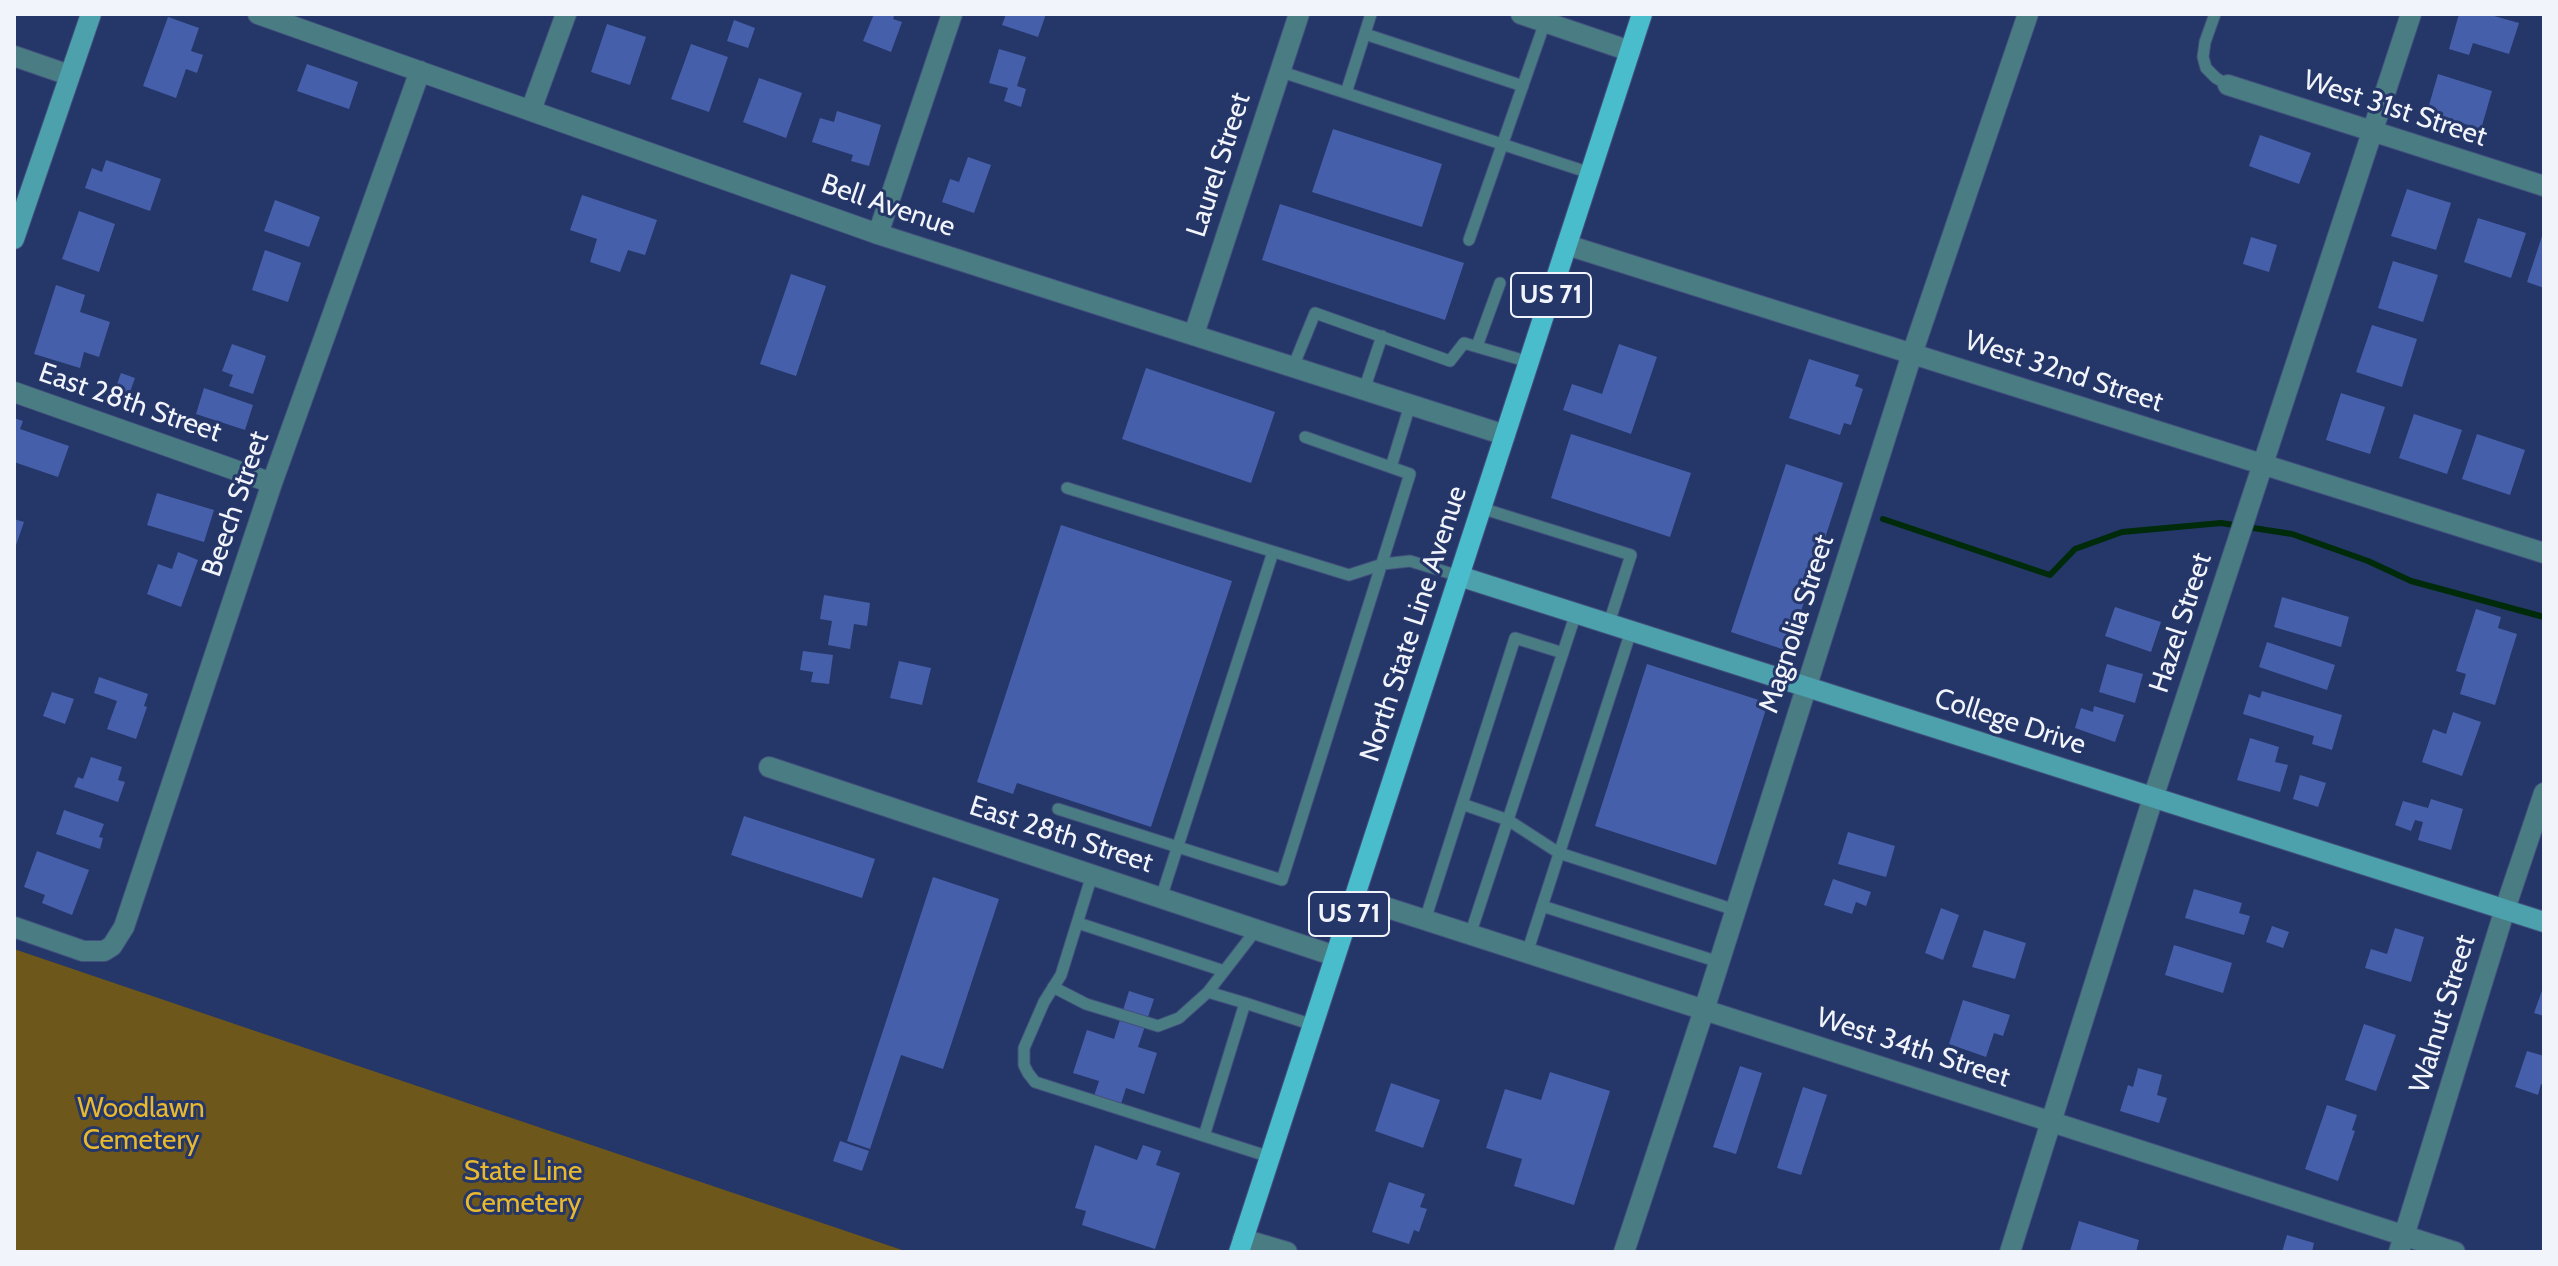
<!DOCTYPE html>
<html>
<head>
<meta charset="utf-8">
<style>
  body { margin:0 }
  #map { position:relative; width:2558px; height:1266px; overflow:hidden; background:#253668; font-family:Cabin,sans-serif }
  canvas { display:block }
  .frame { position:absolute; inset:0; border:16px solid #f2f4fb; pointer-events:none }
</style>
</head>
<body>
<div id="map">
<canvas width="2558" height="1266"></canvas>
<div class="frame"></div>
</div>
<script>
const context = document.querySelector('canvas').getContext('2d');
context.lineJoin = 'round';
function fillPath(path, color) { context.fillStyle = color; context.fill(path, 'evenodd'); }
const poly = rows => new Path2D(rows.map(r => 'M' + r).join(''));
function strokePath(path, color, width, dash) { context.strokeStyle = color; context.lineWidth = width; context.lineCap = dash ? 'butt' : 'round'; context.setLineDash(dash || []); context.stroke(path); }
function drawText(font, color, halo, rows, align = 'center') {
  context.font = font + ' Cabin,sans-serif'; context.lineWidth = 6; context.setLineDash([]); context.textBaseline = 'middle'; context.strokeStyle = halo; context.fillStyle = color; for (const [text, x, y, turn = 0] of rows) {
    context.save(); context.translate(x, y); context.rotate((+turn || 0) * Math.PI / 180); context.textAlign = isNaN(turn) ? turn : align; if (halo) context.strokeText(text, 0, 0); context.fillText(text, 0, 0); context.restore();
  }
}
const green = poly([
  [14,949,482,1108,908,1252,14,1252]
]);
const stream = poly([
  [1883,519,2050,575,2075,549,2122,532,2221,523,2292,534,2368,561,2411,581,2544,617]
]);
const building = poly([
  [874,14,895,14,893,19,902,22,891,52,863,41],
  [1006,14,1046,14,1038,37,1002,25],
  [2459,14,2487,14,2519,23,2509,54,2473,43,2469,55,2449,49],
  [168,17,199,28,191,51,203,55,197,73,186,69,176,98,143,86],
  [734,20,755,28,748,48,727,41],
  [607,24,646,37,630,85,591,72],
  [691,44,728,57,709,112,671,99],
  [999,49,1026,57,1017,86,1026,89,1021,107,1004,101,1008,88,989,83],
  [307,64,358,82,349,109,297,91],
  [2438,74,2492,91,2481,129,2427,112],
  [759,78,802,93,786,138,743,122],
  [837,111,881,125,869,166,851,161,853,155,812,142,820,118,834,122],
  [1333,129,1442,164,1422,227,1312,192],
  [2260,135,2311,153,2299,184,2249,166],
  [968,157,991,165,974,213,942,202,950,179,959,182],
  [106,160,161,179,150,211,85,188,92,168,102,172],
  [2407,189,2451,203,2436,250,2391,236],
  [582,195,657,220,645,255,628,250,620,272,590,262,597,239,570,230],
  [275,200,320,217,309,247,264,231],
  [1280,204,1464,263,1445,320,1262,260],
  [79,211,115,224,99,272,62,259],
  [2478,218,2526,233,2511,278,2464,262],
  [2543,233,2544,233,2544,288,2527,282],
  [2251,237,2277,245,2269,272,2243,264],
  [265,250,301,263,288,302,252,290],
  [2393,261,2438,275,2423,322,2378,308],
  [791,274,826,286,796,376,760,364],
  [56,285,85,295,80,312,110,322,99,357,84,352,80,368,34,354],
  [2372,325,2417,339,2402,387,2356,372],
  [232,344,266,356,253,394,229,386,233,375,222,371],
  [1619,344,1657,357,1631,434,1563,410,1572,384,1602,394],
  [1809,359,1859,375,1855,386,1863,389,1851,425,1844,423,1840,435,1789,418],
  [1146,368,1275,412,1251,483,1122,439],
  [121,373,135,378,126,403,112,398],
  [204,388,253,405,245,430,196,414],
  [2341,393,2385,407,2370,454,2326,440],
  [2414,414,2462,430,2447,474,2399,458],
  [14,418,23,421,20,429,69,446,58,477,14,462],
  [1571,434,1691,473,1670,537,1551,498],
  [2477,434,2525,450,2510,495,2462,479],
  [1786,464,1843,483,1788,651,1731,632],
  [157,493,214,510,204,542,147,525],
  [14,519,24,522,14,551],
  [1061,525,1232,581,1151,827,1017,783,1013,794,977,782],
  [178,552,198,560,181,607,147,594,158,564,172,569],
  [824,595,870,603,867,626,854,624,850,649,828,645,832,621,820,619],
  [2282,597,2349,617,2341,647,2274,627],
  [2115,607,2161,622,2151,652,2105,636],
  [2476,609,2501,617,2498,628,2517,634,2495,705,2460,694,2466,674,2456,671],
  [2267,642,2335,665,2327,690,2259,667],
  [803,651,833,655,829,684,811,682,813,672,800,670],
  [899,661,931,668,922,705,890,698],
  [1647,664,1768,703,1716,865,1595,826],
  [2107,664,2143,674,2135,703,2099,692],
  [99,677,148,694,144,706,147,707,136,739,107,729,117,701,94,693],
  [2262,691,2342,715,2332,750,2312,744,2314,736,2243,714,2249,694,2260,698],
  [52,692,74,699,65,724,43,716],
  [2094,706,2124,715,2115,742,2075,728,2081,708,2093,712],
  [2453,712,2481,722,2462,776,2422,762,2433,729,2446,734],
  [2250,738,2279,747,2275,762,2288,765,2280,792,2237,780],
  [91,757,122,767,118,780,125,782,118,802,74,787,78,777,83,779],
  [2300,775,2326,783,2318,807,2293,799],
  [2431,799,2463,809,2451,850,2418,840,2423,822,2415,820,2411,831,2395,825,2403,801,2428,808],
  [64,810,104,824,99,837,103,838,100,849,56,834],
  [744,816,875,859,862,898,731,855],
  [1848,832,1895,846,1886,877,1838,864],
  [37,851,89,870,72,915,42,903,45,895,24,887],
  [933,877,999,899,943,1069,901,1055,870,1149,847,1141],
  [1833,879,1871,892,1866,906,1856,902,1852,914,1824,905],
  [2194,889,2242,903,2239,913,2250,916,2244,935,2185,918],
  [1941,908,1959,915,1943,960,1925,953],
  [2272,926,2289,932,2283,948,2266,942],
  [2395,928,2424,937,2411,982,2365,968,2371,949,2387,954],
  [1984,930,2026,943,2015,979,1972,967],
  [2174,945,2232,963,2223,993,2165,975],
  [2544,985,2544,1016,2534,1013],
  [1129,991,1154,999,1138,1047,1157,1053,1144,1094,1126,1088,1121,1104,1094,1096,1099,1081,1073,1073,1087,1030,1114,1039],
  [1963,1000,2010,1015,2003,1036,1994,1033,1986,1057,1949,1044],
  [2364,1024,2396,1035,2376,1091,2345,1080],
  [2527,1051,2544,1056,2544,1085,2541,1084,2538,1095,2515,1087],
  [1740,1066,1762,1073,1736,1154,1713,1147],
  [2138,1068,2162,1075,2157,1095,2167,1098,2159,1123,2120,1111,2128,1085,2133,1087],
  [1550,1072,1610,1091,1574,1205,1514,1186,1522,1159,1486,1148,1505,1089,1541,1100],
  [1391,1083,1440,1100,1423,1148,1375,1131],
  [1803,1087,1827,1095,1801,1175,1777,1168],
  [2327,1105,2357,1115,2352,1130,2355,1131,2338,1181,2305,1169],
  [840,1141,869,1151,862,1171,833,1161],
  [1095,1145,1137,1160,1143,1145,1161,1151,1156,1165,1180,1173,1155,1249,1082,1225,1086,1211,1075,1208],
  [1389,1182,1425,1194,1420,1207,1427,1209,1419,1232,1414,1230,1409,1244,1372,1232],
  [2079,1221,2139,1240,2136,1252,2070,1251],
  [2287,1235,2314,1243,2312,1252,2282,1252]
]);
const lane = poly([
  [2215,14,2205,42,2203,57,2206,68,2216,78,2228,85],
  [1365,34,1523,86],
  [1279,71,1590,173],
  [1346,93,1371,14],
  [1469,240,1545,22],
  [1477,346,1500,283],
  [1293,367,1315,313,1450,361,1464,343,1529,362],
  [1364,390,1382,336],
  [1391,467,1410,405],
  [1067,488,1349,575,1383,564,1410,561,1459,576],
  [1481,508,1631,555,1609,623],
  [1462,804,1508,820,1559,853,1735,910],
  [1058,809,1282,880,1410,474,1305,437],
  [1092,875,1061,975,1044,1002,1024,1048,1024,1065,1028,1073,1035,1082,1270,1157],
  [1161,898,1273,552],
  [1542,906,1719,962],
  [1425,920,1515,638,1563,653],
  [1078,923,1224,971],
  [1470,935,1576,613],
  [1527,953,1631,631],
  [1053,987,1086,1004,1158,1026,1179,1018,1208,992],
  [1245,1003,1208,992,1256,930],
  [1204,1136,1245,1003,1313,1025]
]);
const street = poly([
  [258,14,878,234,1505,435],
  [1521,14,1630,51],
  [14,56,69,75],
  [2228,85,2544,186],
  [531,110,566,14],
  [878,234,952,14],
  [1567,245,2544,553],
  [1194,334,1299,14],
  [14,392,272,483],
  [769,767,1335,956],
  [1354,897,2455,1252],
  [14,927,83,951,104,951,112,946,124,927,272,483,420,71],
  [1243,1239,1287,1252],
  [1624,1252,1704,1010,1912,354,2028,14],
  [2010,1252,2153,798,2411,14],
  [2399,1252,2505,909,2544,793]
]);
const secondary = poly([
  [14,239,91,14],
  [1459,576,2544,922]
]);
const primary = poly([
  [1239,1252,1642,14]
]);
const shields = [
  [1551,295,80],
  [1349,914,80]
];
const shieldNames = [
  ["US 71",1551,295],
  ["US 71",1349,914]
];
const streetNames = [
  ["West 31st Street",2395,109,18],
  ["Laurel Street",1219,165,-72],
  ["Bell Avenue",888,206,19],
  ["West 32nd Street",2064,372,18],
  ["East 28th Street",130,403,19],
  ["Beech Street",236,504,-71],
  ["Hazel Street",2181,623,-72],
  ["North State Line Avenue",1414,624,-72],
  ["Magnolia Street",1797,624,-72],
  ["College Drive",2010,722,18],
  ["East 28th Street",1061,835,18],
  ["Walnut Street",2443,1014,-73],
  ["West 34th Street",1913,1048,18]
];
const parkNames = [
  ["Woodlawn",141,1109],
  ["Cemetery",141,1141],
  ["State Line",523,1172],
  ["Cemetery",523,1204]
];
fillPath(green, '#6e571b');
strokePath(stream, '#002b0b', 6);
fillPath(building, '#465faa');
strokePath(lane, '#42517d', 13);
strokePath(street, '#42517d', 22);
strokePath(secondary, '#42517d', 22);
strokePath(primary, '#42517d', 22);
strokePath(lane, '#4a7c84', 11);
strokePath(street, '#4a7c84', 20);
strokePath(secondary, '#4ca1ad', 20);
strokePath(primary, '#4abdcd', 20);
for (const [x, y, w] of shields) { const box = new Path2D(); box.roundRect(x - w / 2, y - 22, w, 44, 6); context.fillStyle = '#253668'; context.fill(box); strokePath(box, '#f2f4fb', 2); }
drawText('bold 26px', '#f2f4fb', null, shieldNames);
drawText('28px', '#f2f4fb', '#253668', streetNames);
drawText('28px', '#e8b82d', '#253668', parkNames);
</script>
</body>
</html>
